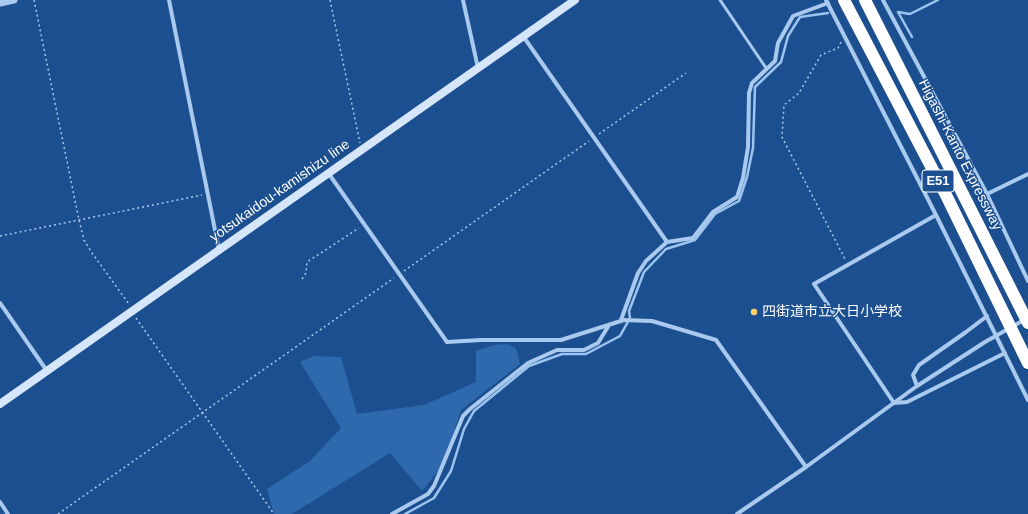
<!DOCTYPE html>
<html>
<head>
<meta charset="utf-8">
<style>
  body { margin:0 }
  canvas { display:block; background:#1b4f8f }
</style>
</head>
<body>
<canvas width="1028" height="514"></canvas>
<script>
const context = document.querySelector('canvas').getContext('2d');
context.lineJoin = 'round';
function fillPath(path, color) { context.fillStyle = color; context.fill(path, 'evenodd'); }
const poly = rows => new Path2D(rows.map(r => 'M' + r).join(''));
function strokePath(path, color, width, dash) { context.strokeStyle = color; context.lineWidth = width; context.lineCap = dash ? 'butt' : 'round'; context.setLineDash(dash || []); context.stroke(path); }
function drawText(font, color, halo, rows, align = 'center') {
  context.font = font + ' Helvetica,"Noto Sans JP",sans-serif'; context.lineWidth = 3; context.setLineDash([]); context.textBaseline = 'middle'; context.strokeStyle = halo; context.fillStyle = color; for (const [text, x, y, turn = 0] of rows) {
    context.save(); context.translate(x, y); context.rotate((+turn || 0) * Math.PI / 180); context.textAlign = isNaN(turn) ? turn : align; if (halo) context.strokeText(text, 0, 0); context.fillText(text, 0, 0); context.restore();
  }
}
const green = poly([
  [507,344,516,348,520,364,461,410,444,463,422,491,390,453,292,514,274,514,267,489,310,461,341,428,300,362,314,356,341,357,357,414,424,405,476,382,476,351,494,345]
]);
const stream = poly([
  [912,37,898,12,910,14,938,0],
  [405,514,434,498,451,471,464,429,474,411,529,366,562,354,586,354,620,336,630,318,629,311,644,272,666,249,695,240,715,214,739,201,747,177,753,148,755,87,781,62,788,36,800,17,828,13]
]);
const path = poly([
  [34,0,79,220,84,240,92,253,129,304],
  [330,0,360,143],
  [841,42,838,48,821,55,799,93,784,105,782,137,845,259],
  [599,134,686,73],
  [0,236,202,195],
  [404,271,589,141],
  [302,279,306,273,307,262,359,228],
  [136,318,274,514],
  [58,514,394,278]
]);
const service = poly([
  [720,0,766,68]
]);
const minor = poly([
  [169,0,219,250],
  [463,0,478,68],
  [826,0,936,215,1028,400],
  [883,0,987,194,1028,281],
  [523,36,667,242],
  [329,174,447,342,481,340,561,340,624,320,652,321,716,340,806,467],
  [987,194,1028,174],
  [936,215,814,284,894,403,907,402,1005,353],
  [0,303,47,371],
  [621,320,638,273,646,261,667,242,693,238,713,212,737,197,743,178,748,147,749,93,752,83,775,61,778,43,793,16,828,3],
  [917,386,913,375,919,365,966,332,987,316],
  [0,502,8,514],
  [392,514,428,494,434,486,463,416,470,409,528,363,557,350,584,350,598,343,609,325],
  [737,514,806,467,917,386,985,342,1024,320]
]);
const tertiary = poly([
  [0,3,14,0]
]);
const secondary = poly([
  [0,404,575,0]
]);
const motorway = poly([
  [844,0,947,197,1028,363],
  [865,0,1028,323]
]);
const markers = [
  [754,312,4,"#ffd166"]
];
const shields = [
  [938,181,32]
];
const shieldNames = [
  ["E51",938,181]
];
const streetNames = [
  ["Higashi-Kanto Expressway",960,155,63],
  ["yotsukaidou-kamishizu line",280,191,-35]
];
const poiNames = [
  ["四街道市立大日小学校",762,312]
];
fillPath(green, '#2e69ad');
strokePath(stream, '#9cc4f0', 2.5);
strokePath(path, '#a9c9ee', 1.5, [2, 3]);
strokePath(service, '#a9c9ee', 3);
strokePath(minor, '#a9c9ee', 4);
strokePath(tertiary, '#a9c9ee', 7);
strokePath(secondary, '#d6e6fa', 8);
strokePath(motorway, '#fff', 12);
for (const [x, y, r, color] of markers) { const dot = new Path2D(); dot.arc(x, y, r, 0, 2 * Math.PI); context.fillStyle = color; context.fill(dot); strokePath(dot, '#1b4f8f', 1.5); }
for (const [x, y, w] of shields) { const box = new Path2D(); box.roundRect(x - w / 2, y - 11, w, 22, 3); context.fillStyle = '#1b4f8f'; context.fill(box); strokePath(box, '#fff', 1); }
drawText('bold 13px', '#fff', null, shieldNames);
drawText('14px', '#fff', '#1b4f8f', streetNames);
drawText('14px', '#fff', '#1b4f8f', poiNames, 'left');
</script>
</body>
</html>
